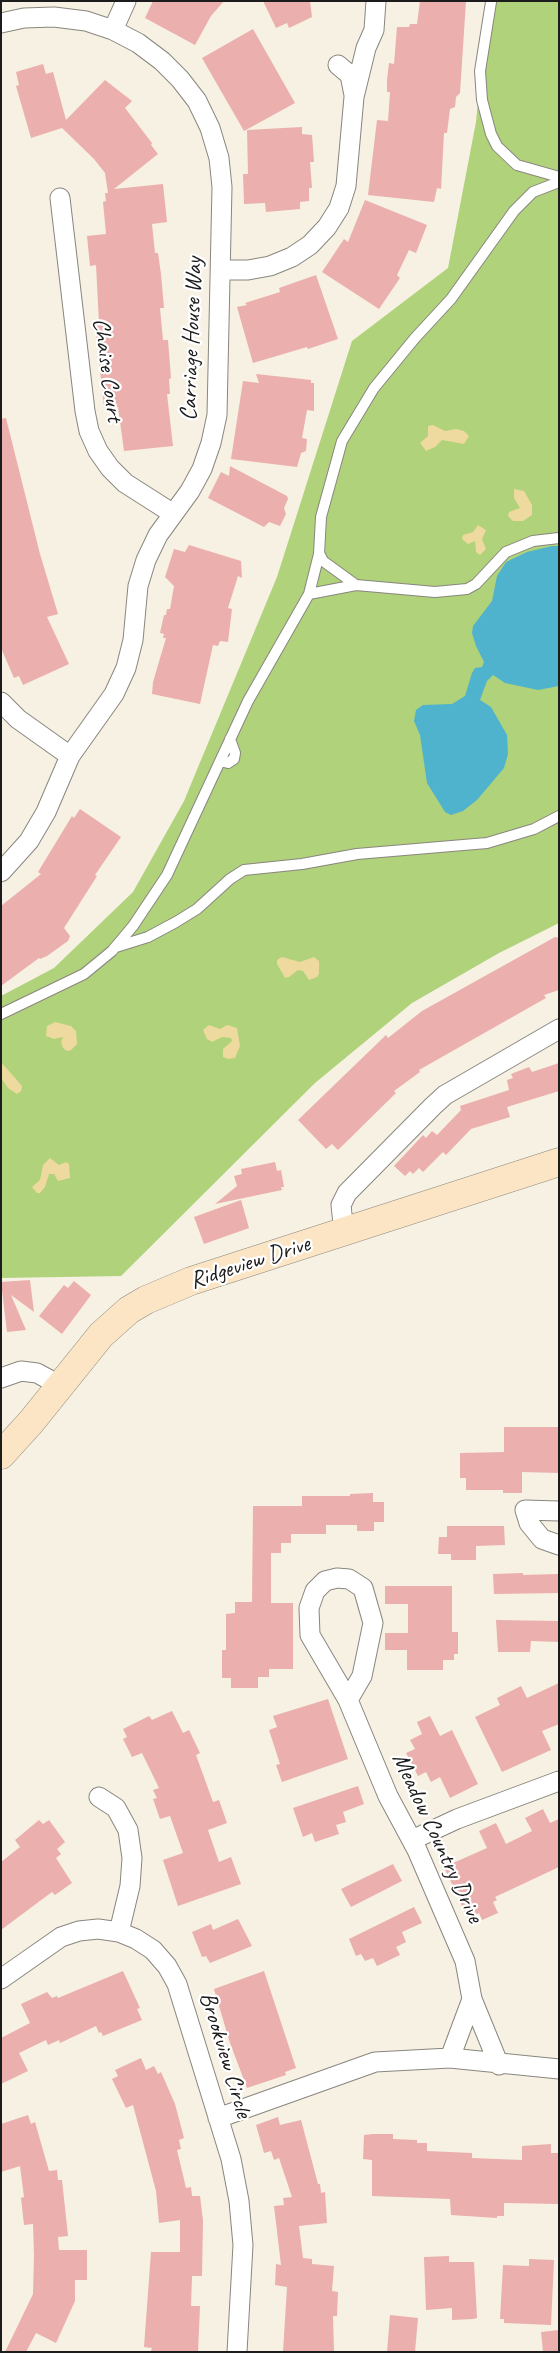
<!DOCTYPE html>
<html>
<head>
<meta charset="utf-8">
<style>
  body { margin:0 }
  #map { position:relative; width:560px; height:2353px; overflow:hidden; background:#f6f1e2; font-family:Caveat,sans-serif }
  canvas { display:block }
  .frame { position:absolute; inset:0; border:2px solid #1c1c1c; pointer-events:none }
</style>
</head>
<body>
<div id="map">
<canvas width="560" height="2353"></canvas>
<div class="frame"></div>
</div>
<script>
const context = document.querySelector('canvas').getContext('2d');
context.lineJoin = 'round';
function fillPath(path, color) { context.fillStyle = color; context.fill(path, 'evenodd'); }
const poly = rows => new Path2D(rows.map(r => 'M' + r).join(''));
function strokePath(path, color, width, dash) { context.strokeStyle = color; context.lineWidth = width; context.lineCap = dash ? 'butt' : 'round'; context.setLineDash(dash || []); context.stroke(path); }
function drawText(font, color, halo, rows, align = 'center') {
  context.font = font + ' Caveat,sans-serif'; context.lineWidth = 4.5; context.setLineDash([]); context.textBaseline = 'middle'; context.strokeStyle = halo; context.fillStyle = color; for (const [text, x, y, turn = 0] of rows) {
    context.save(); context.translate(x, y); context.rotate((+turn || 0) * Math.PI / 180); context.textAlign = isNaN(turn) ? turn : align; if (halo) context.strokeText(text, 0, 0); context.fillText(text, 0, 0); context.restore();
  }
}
const green = poly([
  [488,1,559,1,559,923,499,953,412,1003,315,1083,121,1276,1,1278,1,996,54,968,133,892,184,801,277,577,352,341,448,268,476,122]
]);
const sand = poly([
  [433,425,445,431,456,429,464,431,469,436,464,444,442,440,435,447,426,451,420,443,428,436,428,426],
  [514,489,524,491,532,505,532,515,523,521,513,521,508,516,509,512,520,508,514,498],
  [478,525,486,530,482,539,486,549,480,555,476,552,475,541,468,544,462,539,463,535,473,532],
  [282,957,300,962,314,957,319,961,319,974,317,977,309,980,303,971,298,970,289,977,285,978,277,964,277,960],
  [55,1022,71,1026,76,1031,77,1044,71,1050,67,1051,63,1048,61,1042,63,1037,54,1039,46,1036,47,1026],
  [209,1025,220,1029,227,1025,237,1028,240,1046,235,1058,228,1059,223,1057,223,1049,232,1041,231,1038,222,1037,212,1042,207,1039,203,1030],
  [1,1062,22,1086,21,1091,17,1094,8,1088,1,1078],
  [50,1158,59,1165,66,1162,69,1164,70,1178,58,1181,54,1174,49,1174,45,1187,40,1193,37,1193,32,1187,40,1180,43,1165]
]);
const water = poly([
  [552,546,559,546,559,686,538,690,505,683,493,675,487,681,480,700,491,707,507,735,508,754,504,768,477,800,463,811,451,815,445,812,427,783,420,735,414,721,416,710,423,705,452,704,465,696,472,673,475,668,482,667,484,662,476,646,472,633,473,626,492,601,497,576,506,562,527,552]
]);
const building = poly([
  [153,1,224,1,211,16,195,45,145,18],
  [263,1,310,1,312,17,289,28,287,23,276,28],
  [420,1,466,1,460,93,456,97,455,107,450,109,447,133,444,133,441,189,437,188,434,202,368,195,377,120,388,121,390,92,387,92,387,80,389,63,394,64,397,27,409,27,410,24,417,24],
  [253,29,295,103,244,131,202,58],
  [43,64,46,74,53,72,66,120,105,80,132,101,125,108,152,143,151,145,158,154,114,189,163,184,167,222,152,224,155,253,158,253,161,274,164,308,160,308,163,340,168,340,171,378,169,379,170,394,167,394,173,446,124,451,118,407,104,408,95,323,99,323,96,265,90,266,87,236,106,234,103,202,106,201,105,193,108,193,105,173,94,159,62,128,31,138,16,86,19,85,16,72],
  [302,127,302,134,312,135,314,162,310,162,312,188,309,188,309,201,300,202,300,209,266,212,265,203,244,204,243,174,248,174,247,130],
  [365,200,427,225,416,253,409,250,397,275,400,278,379,309,322,272,344,239,348,242],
  [316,275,338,339,308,349,307,347,253,363,237,307,247,305,245,303,280,292,279,288],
  [256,374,311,380,311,383,314,383,314,411,307,410,302,438,307,439,306,451,301,453,297,467,231,459,243,381,259,383],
  [6,418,40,554,58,614,47,617,69,664,23,685,19,676,14,678,1,648,1,419],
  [230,466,287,496,288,499,284,508,286,514,280,526,269,522,264,527,208,498,221,472,229,476],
  [189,545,241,561,242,578,238,576,228,608,232,609,228,642,220,641,218,646,213,645,200,704,152,694,153,682,166,638,163,638,164,634,160,633,164,615,166,615,167,609,170,609,174,586,165,577,174,549,185,552],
  [80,809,121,837,95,875,97,876,64,928,70,936,68,941,47,956,40,959,39,958,1,986,1,906,41,874,38,872,72,816,74,818],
  [555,937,559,938,559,990,544,995,546,998,419,1070,420,1072,394,1091,396,1093,338,1150,332,1144,326,1149,298,1120,386,1035,388,1038,422,1011],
  [559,1063,559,1091,507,1107,510,1117,471,1129,446,1155,443,1152,423,1172,419,1168,413,1174,410,1171,405,1176,394,1166,423,1135,426,1138,432,1131,437,1135,461,1110,460,1106,509,1090,507,1080,513,1078,511,1074,529,1067,532,1072],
  [275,1162,277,1171,281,1170,284,1187,281,1187,282,1190,215,1204,237,1186,234,1176,242,1174,241,1169],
  [241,1200,249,1228,204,1244,194,1217],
  [30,1280,34,1312,11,1295,26,1330,7,1332,1,1282],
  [74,1281,91,1295,62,1334,39,1316,64,1285,68,1288],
  [504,1427,559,1427,559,1473,522,1472,522,1493,503,1493,503,1490,466,1490,466,1478,460,1478,460,1453,504,1452],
  [373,1493,373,1502,384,1502,384,1522,374,1522,374,1531,357,1531,357,1525,326,1525,326,1534,291,1534,291,1543,281,1543,281,1553,271,1553,271,1603,293,1603,293,1669,269,1669,269,1677,258,1677,258,1688,231,1688,231,1678,222,1678,222,1650,226,1650,226,1614,235,1613,235,1602,252,1602,253,1506,302,1506,302,1496,350,1496,350,1494],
  [447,1526,504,1526,505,1545,476,1546,476,1560,451,1560,451,1554,438,1554,439,1537,447,1537],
  [523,1573,523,1575,559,1574,559,1593,494,1594,493,1574],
  [385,1586,452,1586,452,1632,458,1632,458,1654,454,1654,454,1660,443,1660,443,1670,407,1670,407,1650,385,1650,385,1633,408,1633,408,1604,385,1604],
  [496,1620,559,1621,559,1642,531,1641,530,1652,498,1652],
  [559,1683,559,1724,542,1731,551,1750,502,1772,475,1717,500,1705,497,1698,521,1686,527,1698],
  [328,1699,348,1759,282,1782,276,1765,280,1764,269,1730,277,1727,273,1716],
  [172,1711,183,1733,189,1730,200,1753,196,1755,213,1802,219,1800,227,1823,208,1830,219,1862,231,1857,241,1884,178,1906,163,1860,183,1853,170,1816,160,1819,153,1799,157,1798,153,1790,159,1788,142,1753,132,1757,123,1739,127,1737,123,1729,149,1716,152,1720],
  [430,1716,440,1736,452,1730,478,1784,450,1798,440,1777,431,1782,426,1772,418,1776,406,1753,415,1749,410,1740,422,1734,417,1722],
  [358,1786,364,1804,343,1812,346,1822,336,1825,339,1834,315,1842,312,1833,303,1837,293,1808],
  [543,1809,550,1823,559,1819,559,1867,495,1897,497,1900,493,1902,498,1913,482,1920,479,1913,468,1919,444,1867,487,1848,479,1831,496,1823,506,1844,532,1831,525,1818],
  [39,1820,43,1824,49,1820,65,1842,57,1849,61,1854,56,1858,72,1883,55,1895,52,1892,1,1930,1,1862,20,1847,15,1840],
  [393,1864,402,1881,351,1907,341,1889],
  [414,1907,422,1923,402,1932,406,1942,396,1947,400,1955,377,1966,373,1958,365,1961,361,1954,356,1956,349,1939],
  [238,1919,252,1946,210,1963,206,1956,202,1957,192,1932,211,1924,213,1930],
  [123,1971,140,2008,137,2009,142,2020,103,2036,101,2032,99,2033,96,2026,60,2043,59,2040,48,2045,46,2040,19,2053,28,2071,1,2084,1,2038,30,2023,21,2004,47,1992,52,1998,57,1996,58,1998],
  [264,1971,296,2068,285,2072,286,2075,247,2088,230,2043,214,1989],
  [141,2058,146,2070,154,2066,158,2074,161,2072,175,2104,184,2138,179,2140,181,2149,177,2150,186,2188,191,2187,192,2196,200,2196,203,2221,202,2276,192,2276,191,2306,200,2306,198,2352,151,2351,152,2348,144,2347,151,2252,180,2252,180,2220,159,2223,156,2191,133,2105,126,2108,112,2079,118,2076,115,2070],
  [28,2115,31,2124,35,2122,49,2171,57,2170,58,2180,62,2180,68,2236,58,2237,59,2250,87,2250,87,2280,75,2280,75,2301,56,2343,36,2333,26,2352,5,2352,33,2294,34,2255,33,2224,24,2225,21,2198,24,2197,20,2166,1,2172,1,2124],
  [278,2117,280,2125,301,2120,318,2184,320,2184,321,2193,325,2192,327,2223,299,2226,303,2258,312,2259,312,2264,334,2266,332,2291,338,2292,337,2316,333,2316,334,2352,283,2352,287,2287,275,2285,276,2264,281,2265,274,2206,284,2205,283,2198,292,2197,279,2158,274,2160,271,2151,264,2153,256,2125],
  [373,2134,393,2134,393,2139,417,2140,417,2143,427,2143,427,2151,472,2153,472,2158,522,2160,522,2146,551,2144,551,2153,559,2153,559,2204,504,2203,504,2216,497,2216,497,2218,451,2215,450,2199,372,2196,372,2160,363,2159,364,2135],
  [449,2256,449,2262,474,2262,477,2318,473,2319,452,2320,452,2308,426,2310,424,2257],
  [529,2259,554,2260,551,2325,504,2323,504,2319,500,2319,503,2265,529,2266],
  [390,2315,418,2318,415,2352,387,2352],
  [559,2330,559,2352,543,2352,541,2332]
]);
const lane = poly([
  [491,2,480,71,482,100,491,134,497,146,517,165,559,177],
  [319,553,323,561,356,585],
  [309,594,356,585,435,592,467,589,476,584,506,552,533,541,559,538],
  [220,761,228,763,234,759,235,753,230,739],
  [116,947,148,937,176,922,197,909,230,879,244,870,302,864,357,854,487,843,534,829,559,816],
  [1,1014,84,974,112,951,133,926,167,875,248,701,309,594,319,554,321,517,342,441,374,388,415,338,451,299,514,211,533,192,559,182]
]);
const street = poly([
  [1,23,24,18,54,17,86,21,113,30,138,43,162,61,180,79,197,101,210,128,219,158,222,187,217,415,211,443,202,469,190,491,158,535,146,560,138,586,133,640,126,668,114,694,70,756,46,812,29,841,1,872],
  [113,30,126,1],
  [338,65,350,75,354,95],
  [60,198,85,411,89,431,98,451,110,468,125,483,172,513],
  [221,270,248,270,270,266,292,257,310,245,327,227,339,208,346,186,354,97,366,48,374,30,376,1],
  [1,702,18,719,70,756],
  [344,1233,341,1205,347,1193,433,1106,445,1095,559,1029],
  [1,1378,21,1371,37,1373,61,1386],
  [559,1511,525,1510,529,1523,542,1539,559,1545],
  [348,1700,362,1676,373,1623,363,1588,349,1579,337,1578,325,1581,315,1591,309,1608,310,1635,348,1700,388,1796,417,1850,465,1961,472,1999,499,2065],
  [99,1797,116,1808,128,1830,132,1858,130,1886,119,1932],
  [412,1840,457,1819,559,1781],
  [1,1979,61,1937,79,1931,98,1929,119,1932,136,1939,153,1950,167,1966,177,1984,231,2159,239,2201,243,2245,237,2352],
  [450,2058,472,1999],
  [218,2118,375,2062,450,2058,559,2069]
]);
const secondary = poly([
  [1,1455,31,1422,101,1335,129,1310,146,1300,191,1281,559,1162]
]);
const streetNames = [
  ["Carriage House Way",192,339,-88],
  ["Chaise Court",107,370,82],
  ["Ridgeview Drive",250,1263,-18],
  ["Meadow Country Drive",437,1838,65],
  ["Brookview Circle",225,2055,73]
];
fillPath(green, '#afd27a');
fillPath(sand, '#eeda9e');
fillPath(water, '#50b3ce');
fillPath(building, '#ebafad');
strokePath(lane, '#89867f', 12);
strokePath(street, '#89867f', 21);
strokePath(secondary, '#89867f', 29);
strokePath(lane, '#fff', 10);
strokePath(street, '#fff', 19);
strokePath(secondary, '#fce5c4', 28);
drawText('24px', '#1c1c1c', '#fff', streetNames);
</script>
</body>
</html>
